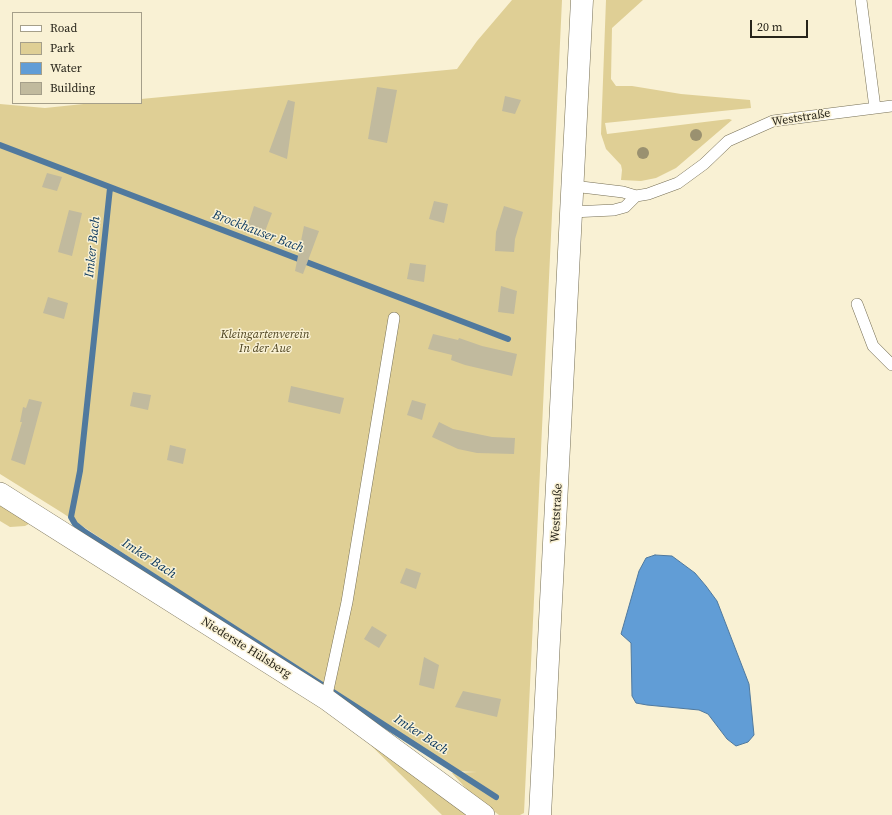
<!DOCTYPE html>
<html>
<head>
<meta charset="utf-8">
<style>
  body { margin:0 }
  #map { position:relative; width:892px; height:815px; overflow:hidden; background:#f9f1d4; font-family:"Source Serif 4",serif }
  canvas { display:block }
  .legend { position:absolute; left:12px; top:12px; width:130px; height:92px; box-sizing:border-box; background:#f9f1d4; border:1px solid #a59f8a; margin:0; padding:5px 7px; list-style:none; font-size:12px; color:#27241a }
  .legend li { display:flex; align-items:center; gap:8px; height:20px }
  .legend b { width:20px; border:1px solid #a59f8a }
  .scale { position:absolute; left:750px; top:20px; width:58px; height:18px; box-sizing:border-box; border:2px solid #27241a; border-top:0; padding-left:5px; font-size:12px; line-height:14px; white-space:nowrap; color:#27241a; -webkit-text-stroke:3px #f9f1d4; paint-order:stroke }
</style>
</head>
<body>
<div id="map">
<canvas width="892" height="815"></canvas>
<ul class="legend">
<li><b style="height:5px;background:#fff"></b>Road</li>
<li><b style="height:11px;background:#dfcf95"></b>Park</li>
<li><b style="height:11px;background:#619dd6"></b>Water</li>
<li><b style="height:11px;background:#c1ba9e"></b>Building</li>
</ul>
<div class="scale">20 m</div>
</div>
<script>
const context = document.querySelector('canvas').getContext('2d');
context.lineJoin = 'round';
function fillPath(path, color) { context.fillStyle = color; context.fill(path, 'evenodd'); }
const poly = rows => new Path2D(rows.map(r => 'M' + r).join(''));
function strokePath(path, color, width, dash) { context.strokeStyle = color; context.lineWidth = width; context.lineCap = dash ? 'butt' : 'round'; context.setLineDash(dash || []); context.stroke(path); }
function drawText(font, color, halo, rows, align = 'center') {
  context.font = font + ' "Source Serif 4",serif'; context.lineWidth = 3; context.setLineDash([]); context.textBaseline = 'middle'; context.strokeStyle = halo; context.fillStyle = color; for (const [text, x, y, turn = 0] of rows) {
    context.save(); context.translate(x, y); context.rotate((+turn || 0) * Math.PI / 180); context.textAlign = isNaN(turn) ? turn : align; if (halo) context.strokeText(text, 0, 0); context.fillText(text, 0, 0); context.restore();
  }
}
const green = poly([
  [512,0,562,0,524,813,520,815,499,815,471,794,452,773,477,772,453,771,61,512,0,474,0,104,45,108,93,103,141,103,141,99,457,69,477,41],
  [606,0,643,0,612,28,611,79,616,86,632,86,681,94,750,100,751,108,605,123,607,134,729,119,732,120,676,168,656,178,641,181,621,180,622,170,621,165,606,149,601,134],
  [0,497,36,520,25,526,10,527,0,521],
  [346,721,467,815,442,815]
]);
const water = poly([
  [655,555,672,556,695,573,706,586,717,601,749,684,754,735,748,742,736,746,727,739,708,714,699,710,647,705,636,703,632,696,631,643,621,634,639,571,646,558,655,555]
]);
const stream = poly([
  [0,145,508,339],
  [110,188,80,471,71,517,75,524,85,532,496,797]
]);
const building = poly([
  [377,87,397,90,387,143,368,139],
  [505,96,521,100,515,114,502,111],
  [288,100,295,102,287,159,269,152],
  [47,173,62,177,57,191,42,187],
  [434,201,448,204,444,223,429,219],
  [254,206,272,213,264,234,247,228],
  [504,206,523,212,515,239,514,252,495,251,496,232],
  [69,210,82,213,72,256,58,252],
  [304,226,319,231,303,274,295,271],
  [410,263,426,265,424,282,407,279],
  [501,286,517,291,514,314,498,312],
  [48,297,68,303,64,319,43,313],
  [433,334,458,340,459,338,482,346,517,354,512,376,465,365,451,360,452,355,428,349],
  [291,386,344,398,340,414,288,402],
  [133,392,151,395,148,410,130,406],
  [29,399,42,402,25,465,11,460,22,422,20,422,23,407,26,408],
  [412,400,426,404,422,420,407,415],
  [439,422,453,429,492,437,515,438,514,454,477,453,458,449,432,437],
  [170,445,186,449,183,464,167,460],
  [406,568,421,573,416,589,400,583],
  [372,626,387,635,379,648,364,639],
  [424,657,439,665,434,689,419,685],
  [463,691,501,699,497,717,455,707]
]);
const service = poly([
  [861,0,875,108],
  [573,186,623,192,636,196,648,194,678,183,704,164,728,141,773,121,892,106],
  [572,212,614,210,625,207,636,196],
  [857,304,873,346,892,365],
  [326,699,347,602,394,318]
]);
const minor = poly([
  [0,493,326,699,484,815]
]);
const tertiary = poly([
  [540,815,582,0]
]);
const trees = [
  [696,135],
  [643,153]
];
const streetNames = [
  ["Weststraße",801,118,-9],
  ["Weststraße",557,513,-87],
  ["Niederste Hülsberg",246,648,32]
];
const parkNames = [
  ["Kleingartenverein",265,335],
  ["In der Aue",265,349]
];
const waterNames = [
  ["Brockhauser Bach",258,232,21],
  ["Imker Bach",93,247,-84],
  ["Imker Bach",149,559,33],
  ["Imker Bach",421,735,33]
];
fillPath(green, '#dfcf95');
fillPath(water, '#619dd6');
strokePath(water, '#50799e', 1);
strokePath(stream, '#50799e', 6);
fillPath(building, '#c1ba9e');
strokePath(service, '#766f55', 12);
strokePath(minor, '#766f55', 22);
strokePath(tertiary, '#766f55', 23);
strokePath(service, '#fff', 11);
strokePath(minor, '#fff', 21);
strokePath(tertiary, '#fff', 22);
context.fillStyle = '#9a9170';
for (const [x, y] of trees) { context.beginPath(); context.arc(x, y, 6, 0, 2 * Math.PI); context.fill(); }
drawText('12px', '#27241a', '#f9f1d4', streetNames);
drawText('italic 12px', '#4c421e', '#f9f1d4', parkNames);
drawText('italic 13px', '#0e3b61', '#f9f1d4', waterNames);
</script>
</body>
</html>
